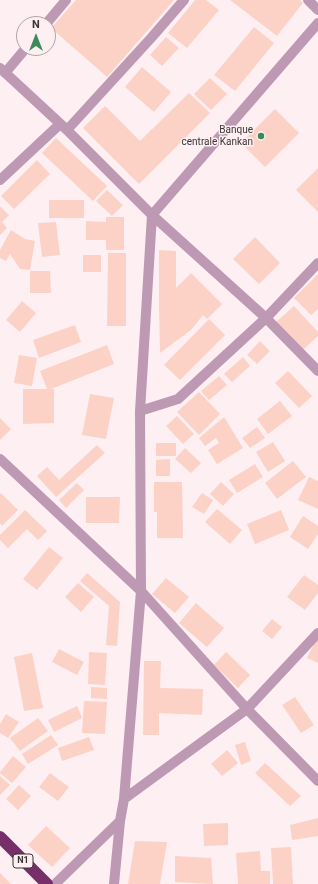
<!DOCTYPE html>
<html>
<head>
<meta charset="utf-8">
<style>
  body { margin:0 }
  #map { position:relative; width:318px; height:884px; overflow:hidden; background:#feeff2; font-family:Roboto,sans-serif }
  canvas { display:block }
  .north { position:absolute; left:16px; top:16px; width:40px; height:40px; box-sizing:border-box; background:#feeff2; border:1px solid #b0a4a6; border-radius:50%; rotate:0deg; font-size:11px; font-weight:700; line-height:16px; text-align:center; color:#3a3435 }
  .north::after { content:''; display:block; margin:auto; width:14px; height:18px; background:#3a8a5a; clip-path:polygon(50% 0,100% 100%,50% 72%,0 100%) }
</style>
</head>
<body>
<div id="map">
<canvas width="318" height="884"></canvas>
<div class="north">N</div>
</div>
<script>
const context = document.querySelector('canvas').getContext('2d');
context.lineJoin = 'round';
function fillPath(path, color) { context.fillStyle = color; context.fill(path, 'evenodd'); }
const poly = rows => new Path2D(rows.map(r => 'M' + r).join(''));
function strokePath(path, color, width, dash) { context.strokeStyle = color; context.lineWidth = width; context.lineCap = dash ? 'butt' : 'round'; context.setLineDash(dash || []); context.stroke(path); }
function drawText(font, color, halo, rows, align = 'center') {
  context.font = font + ' Roboto,sans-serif'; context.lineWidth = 3; context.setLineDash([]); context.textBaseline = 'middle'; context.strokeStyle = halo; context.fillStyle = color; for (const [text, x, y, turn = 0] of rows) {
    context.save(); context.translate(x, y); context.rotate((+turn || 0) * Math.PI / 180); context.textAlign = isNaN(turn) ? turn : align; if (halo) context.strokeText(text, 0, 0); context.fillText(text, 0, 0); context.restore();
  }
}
const building = poly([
  [76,0,174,0,107,77,51,28],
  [195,0,206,0,219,10,187,48,168,33],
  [230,0,300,0,303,3,277,36],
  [254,27,274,43,235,91,214,75],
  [166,37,179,48,162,66,150,55],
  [142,67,171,92,154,112,125,87],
  [210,78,227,94,211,110,194,94],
  [189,93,210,113,139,184,83,128,105,106,140,141],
  [275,109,299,133,265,167,241,143],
  [56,138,107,186,93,201,42,153],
  [37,160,50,174,14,209,1,196],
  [318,168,318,212,296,190],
  [107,190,123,205,112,216,96,201],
  [49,200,84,200,84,218,49,218],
  [0,206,9,215,2,222,7,228,0,235],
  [106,217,124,217,124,250,106,250,106,240,86,240,86,221,106,222],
  [56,222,60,255,42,257,38,223],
  [11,230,25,239,35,241,30,270,20,269,10,254,6,261,0,258,0,250],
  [255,237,280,263,259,284,233,259],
  [159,250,176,251,176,288,191,273,222,304,207,319,203,315,191,330,160,353,159,304],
  [108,253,126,253,126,326,107,326],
  [83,255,101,255,101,272,83,272],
  [30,271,50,271,51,293,30,293],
  [318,274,318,309,311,315,294,298],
  [22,301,36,313,20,332,6,320],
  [294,306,318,332,318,336,303,350,276,322],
  [209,319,225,335,180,380,164,365],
  [75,325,81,342,39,358,33,340],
  [260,341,270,351,257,364,247,355],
  [107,345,114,364,51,389,54,389,54,423,23,424,23,389,47,389,40,371],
  [19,355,37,358,32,386,14,383],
  [243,357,250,366,232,382,224,374],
  [288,371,312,396,299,408,275,383],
  [219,376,227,385,209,400,201,391],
  [199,392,220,414,199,435,177,412],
  [90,394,114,398,106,439,82,435],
  [280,401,292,416,268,434,257,419],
  [177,416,194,434,183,444,166,426],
  [224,417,243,448,217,464,208,450,219,443,216,438,205,446,199,438],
  [0,418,11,429,0,440],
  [257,427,265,438,250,448,242,438],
  [273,442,285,461,268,472,256,452],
  [156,443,176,443,176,456,156,456],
  [97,445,105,453,56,497,37,476,47,467,59,480],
  [185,448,201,463,191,473,175,459],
  [170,459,170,476,156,476,156,460],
  [293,461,306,477,277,499,265,483],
  [255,464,263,477,237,493,229,480],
  [309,477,318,481,318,509,298,500],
  [154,482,182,482,183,538,157,538,157,512,154,512],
  [221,482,234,494,223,506,210,494],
  [77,483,84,490,66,508,59,500],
  [1,493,18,510,2,526,0,523,0,494],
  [202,493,213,500,204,514,192,507],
  [86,497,120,497,119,523,86,523],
  [217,509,242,530,230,544,205,522],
  [25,510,47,531,38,540,27,529,8,548,0,540,0,535],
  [281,510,289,530,255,544,247,524],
  [303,516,318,526,318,534,308,549,290,537],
  [49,547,63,558,37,590,23,579],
  [87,573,120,602,117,646,106,645,109,606,80,581],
  [304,575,318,585,318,593,305,610,287,597],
  [166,578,189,597,175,613,152,594],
  [78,583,94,597,81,612,65,597],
  [196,603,224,628,207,647,179,623],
  [272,619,282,627,272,639,262,631],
  [316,640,318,641,318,663,307,658],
  [59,649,84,662,77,675,52,662],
  [89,652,107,653,105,685,88,684],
  [226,652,250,675,238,688,214,665],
  [32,653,43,708,24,711,14,657],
  [144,661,161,661,160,688,203,689,202,715,159,713,159,735,143,735],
  [91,687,107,688,107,699,91,698],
  [295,697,314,725,301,733,282,705],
  [84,701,107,702,105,734,82,733],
  [77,706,82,718,54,732,48,720],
  [6,714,19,722,8,738,0,733,0,724],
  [38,718,48,731,20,751,10,738],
  [51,735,58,745,28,764,22,754],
  [89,737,94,750,62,761,58,748],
  [245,742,251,761,241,765,235,745],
  [227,750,238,763,222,776,211,764],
  [13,756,26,767,12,783,0,773,0,772],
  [265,763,301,796,290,806,255,773],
  [50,773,69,787,58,801,39,787],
  [0,776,10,785,0,795],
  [19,785,31,796,18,810,6,799],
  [318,818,318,836,292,840,290,825],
  [228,823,228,845,204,846,203,824],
  [46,826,70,848,52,867,28,845],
  [135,841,167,842,160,884,128,884],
  [291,847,293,884,273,884,271,848],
  [260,851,261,871,270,871,270,884,238,884,236,853],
  [175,856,211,858,213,884,175,882],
  [0,873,11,884,0,884]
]);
const street = poly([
  [308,0,318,10],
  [46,24,66,0],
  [0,68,67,130,152,215,266,318,318,371],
  [5,73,26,48],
  [67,130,152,37,184,0],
  [0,180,60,124],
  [140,411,178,399,266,318,318,263],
  [0,459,141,591,247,709,318,781],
  [124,799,247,709,318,633],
  [55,884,120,821],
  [114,884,120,821,124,799,141,591,140,411,152,215,318,23]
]);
const highway = poly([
  [0,837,47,884]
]);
const markers = [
  [261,136,4,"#3a8a5a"]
];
const shields = [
  [23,861,20]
];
const shieldNames = [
  ["N1",23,861]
];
const poiNames = [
  ["Banque",253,130],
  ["centrale Kankan",253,142]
];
fillPath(building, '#fcd2c6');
strokePath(street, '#bd99b4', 10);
strokePath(highway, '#772f6a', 12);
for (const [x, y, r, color] of markers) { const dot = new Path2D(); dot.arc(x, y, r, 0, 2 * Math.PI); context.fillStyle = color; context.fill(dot); strokePath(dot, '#feeff2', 1.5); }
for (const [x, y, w] of shields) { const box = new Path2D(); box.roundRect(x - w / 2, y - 7, w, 14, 3); context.fillStyle = '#feeff2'; context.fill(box); strokePath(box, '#3a3435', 1); }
drawText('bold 9px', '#3a3435', null, shieldNames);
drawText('10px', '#3a3435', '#feeff2', poiNames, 'right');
</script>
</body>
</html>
